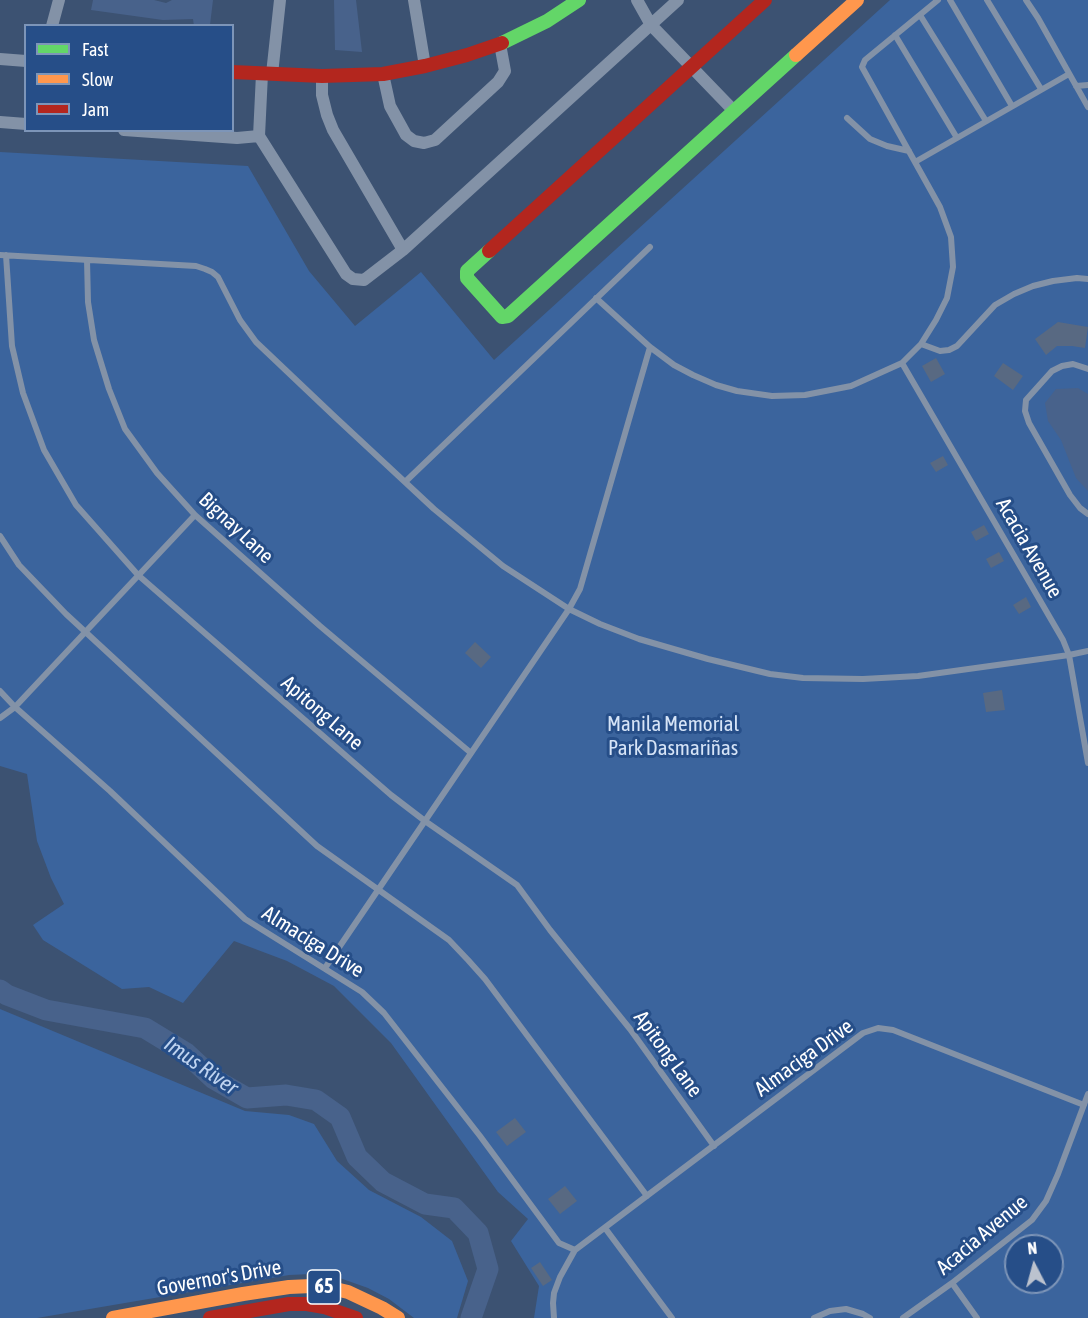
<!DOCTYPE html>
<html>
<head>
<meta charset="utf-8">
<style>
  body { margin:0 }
  #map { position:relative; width:1088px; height:1318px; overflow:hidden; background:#3c5272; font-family:"Asap Condensed",sans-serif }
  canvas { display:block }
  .legend { position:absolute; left:24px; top:24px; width:210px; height:108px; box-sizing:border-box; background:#264e88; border:2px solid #7d95b8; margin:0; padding:8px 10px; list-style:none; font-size:18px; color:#fff }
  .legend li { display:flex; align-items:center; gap:12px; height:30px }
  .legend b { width:30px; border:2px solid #7d95b8 }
  .north { position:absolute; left:1004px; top:1234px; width:60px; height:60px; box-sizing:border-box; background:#264e88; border:2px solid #7d95b8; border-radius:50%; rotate:354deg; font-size:16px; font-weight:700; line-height:24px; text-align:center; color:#fff }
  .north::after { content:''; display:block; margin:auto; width:21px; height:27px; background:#bbc2ce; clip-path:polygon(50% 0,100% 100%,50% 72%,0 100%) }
</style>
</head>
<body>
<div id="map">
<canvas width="1088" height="1318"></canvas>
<ul class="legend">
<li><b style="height:8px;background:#63d668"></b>Fast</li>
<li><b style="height:8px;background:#ff974d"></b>Slow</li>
<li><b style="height:8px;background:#b3261e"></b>Jam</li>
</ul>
<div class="north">N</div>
</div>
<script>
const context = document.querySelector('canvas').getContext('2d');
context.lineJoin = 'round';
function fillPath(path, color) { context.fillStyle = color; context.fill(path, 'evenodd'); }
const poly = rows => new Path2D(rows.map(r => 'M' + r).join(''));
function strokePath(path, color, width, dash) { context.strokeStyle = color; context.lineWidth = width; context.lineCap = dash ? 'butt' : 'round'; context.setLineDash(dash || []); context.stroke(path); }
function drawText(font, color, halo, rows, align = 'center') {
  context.font = font + ' "Asap Condensed",sans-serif'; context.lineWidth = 6; context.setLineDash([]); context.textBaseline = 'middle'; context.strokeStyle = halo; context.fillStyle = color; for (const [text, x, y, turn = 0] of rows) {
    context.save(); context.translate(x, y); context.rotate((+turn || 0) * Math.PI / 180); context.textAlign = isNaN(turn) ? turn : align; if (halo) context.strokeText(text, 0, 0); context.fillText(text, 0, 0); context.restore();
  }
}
const green = poly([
  [890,0,1088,0,1088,1318,534,1318,539,1286,511,1241,528,1219,498,1192,391,1043,334,986,287,961,234,941,183,1003,149,987,122,989,43,940,33,925,64,904,51,878,37,841,27,774,0,766,0,152,248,166,309,271,355,326,421,272,494,360],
  [1016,1246,1052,1246,1052,1282,1016,1282],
  [0,1009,245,1111,289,1115,314,1124,337,1161,369,1190,421,1217,452,1241,468,1281,457,1318,414,1318,389,1299,368,1288,334,1276,311,1274,289,1275,37,1318,0,1318]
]);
const water = poly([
  [93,0,154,0,166,3,172,0,213,0,210,25,194,26,193,19,163,20,91,10],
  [334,0,356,0,362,52,335,50],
  [1078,388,1088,394,1088,491,1076,478,1061,440,1048,421,1045,403,1056,389]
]);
const river = poly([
  [0,990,7,995,46,1010,145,1028,186,1053,214,1079,247,1098,286,1095,316,1100,340,1117,357,1157,383,1182,425,1204,454,1208,478,1233,488,1269,471,1318]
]);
const building = poly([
  [1058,322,1088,327,1085,348,1072,346,1057,346,1046,355,1035,339],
  [936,358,945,374,931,382,922,366],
  [1003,363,1023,376,1013,390,994,376],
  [943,456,948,465,936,472,930,463],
  [984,525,989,534,976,541,971,532],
  [999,552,1004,561,991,568,986,559],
  [1026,597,1031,607,1019,614,1013,605],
  [475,642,491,657,481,668,465,653],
  [1002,690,1005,710,986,712,983,693],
  [515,1118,526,1132,507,1146,496,1132],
  [565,1186,577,1201,560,1214,548,1199],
  [540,1262,552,1280,543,1286,531,1268]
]);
const lane = poly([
  [950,0,1012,106],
  [987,0,1041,89],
  [1026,0,1038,18,1088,107],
  [920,15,986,121],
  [895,35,957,138],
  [1076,86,1088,85],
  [847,118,870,139,887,146,909,151],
  [915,162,1069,74],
  [0,255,196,266,205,269,212,272,218,277,240,320,256,342,334,416,434,509,503,566,569,609,600,624,639,639,708,659,770,674,803,678,863,679,918,676,1069,655,1088,651],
  [6,255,12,346,23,393,44,450,76,505,138,575,391,795,425,821,517,885,550,930,630,1029,714,1146],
  [87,260,88,302,94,340,109,389,125,429,157,473,195,515,320,626,471,753],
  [596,298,650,347,674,365,693,375,716,385,737,391,772,396,805,395,851,386,902,363,921,344,936,320,947,298,953,267,951,237,940,207,862,67,865,60,938,0],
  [921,344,940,351,949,350,957,346,995,305,1014,294,1033,286,1053,281,1077,278,1088,279],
  [902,363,1063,640,1069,655,1088,763],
  [1088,369,1073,364,1062,366,1052,371,1026,400,1025,411,1029,423,1070,495,1080,508,1088,514],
  [405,482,650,247],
  [0,536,19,565,66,614,317,846,449,940,468,960,485,979,647,1196],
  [0,691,15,707,110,791,245,919,362,992,384,1013,480,1136,559,1243,575,1250],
  [0,718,15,707,195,515],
  [325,968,569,609,580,589,650,347],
  [605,1228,672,1318],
  [952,1283,977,1318],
  [554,1318,553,1303,554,1293,560,1277,575,1250,863,1033,878,1028,893,1030,1084,1105],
  [814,1318,830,1311,846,1309,863,1314,870,1318],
  [903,1318,952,1283,1032,1220,1046,1201,1058,1174,1088,1094]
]);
const street = poly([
  [414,0,425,66],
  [637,0,651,25,734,111],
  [52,26,59,0],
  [0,59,26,61],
  [262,74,259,136,346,274,353,279,364,280,403,250,678,0],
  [272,74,280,0],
  [383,74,390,106,406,135,414,141,424,143,435,140,498,82,505,71,500,44],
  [322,76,322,95,327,115,333,130,403,250],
  [0,122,26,124],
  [124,130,237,138,259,136]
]);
const fast = poly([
  [502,43,547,21,579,0],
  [489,251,467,271,467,278,502,317,508,316,796,55]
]);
const slow = poly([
  [796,55,857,0],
  [113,1318,243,1294,289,1287,312,1286,331,1288,348,1292,382,1308,398,1318]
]);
const jam = poly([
  [232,72,322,76,383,74,425,66,467,55,502,43],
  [489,251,765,0],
  [210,1318,289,1304,307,1304,324,1307,356,1318]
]);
const shields = [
  [324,1287,33]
];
const shieldNames = [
  ["65",324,1287]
];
const streetNames = [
  ["Bignay Lane",236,528,43],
  ["Acacia Avenue",1029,548,60],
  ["Apitong Lane",322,713,41],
  ["Almaciga Drive",313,942,32],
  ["Apitong Lane",668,1054,54],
  ["Almaciga Drive",804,1058,-36],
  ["Acacia Avenue",982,1235,-40],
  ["Governor's Drive",219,1278,-10]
];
const parkNames = [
  ["Manila Memorial",673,724],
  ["Park Dasmariñas",673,748]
];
const waterNames = [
  ["Imus River",201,1066,35]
];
fillPath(green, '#3b649d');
fillPath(water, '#48628b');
strokePath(river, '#48628b', 21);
fillPath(building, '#586982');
strokePath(lane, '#8392a7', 6);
strokePath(street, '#8392a7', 12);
strokePath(fast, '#63d668', 14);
strokePath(slow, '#ff974d', 14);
strokePath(jam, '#b3261e', 14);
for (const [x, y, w] of shields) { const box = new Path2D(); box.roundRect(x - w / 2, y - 17, w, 34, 4.5); context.fillStyle = '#264e88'; context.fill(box); strokePath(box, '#fff', 1.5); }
drawText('bold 20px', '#fff', null, shieldNames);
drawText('21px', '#fff', '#264e88', streetNames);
drawText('21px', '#d6e4f7', '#264e88', parkNames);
drawText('italic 22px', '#bed3f0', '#264e88', waterNames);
</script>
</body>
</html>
